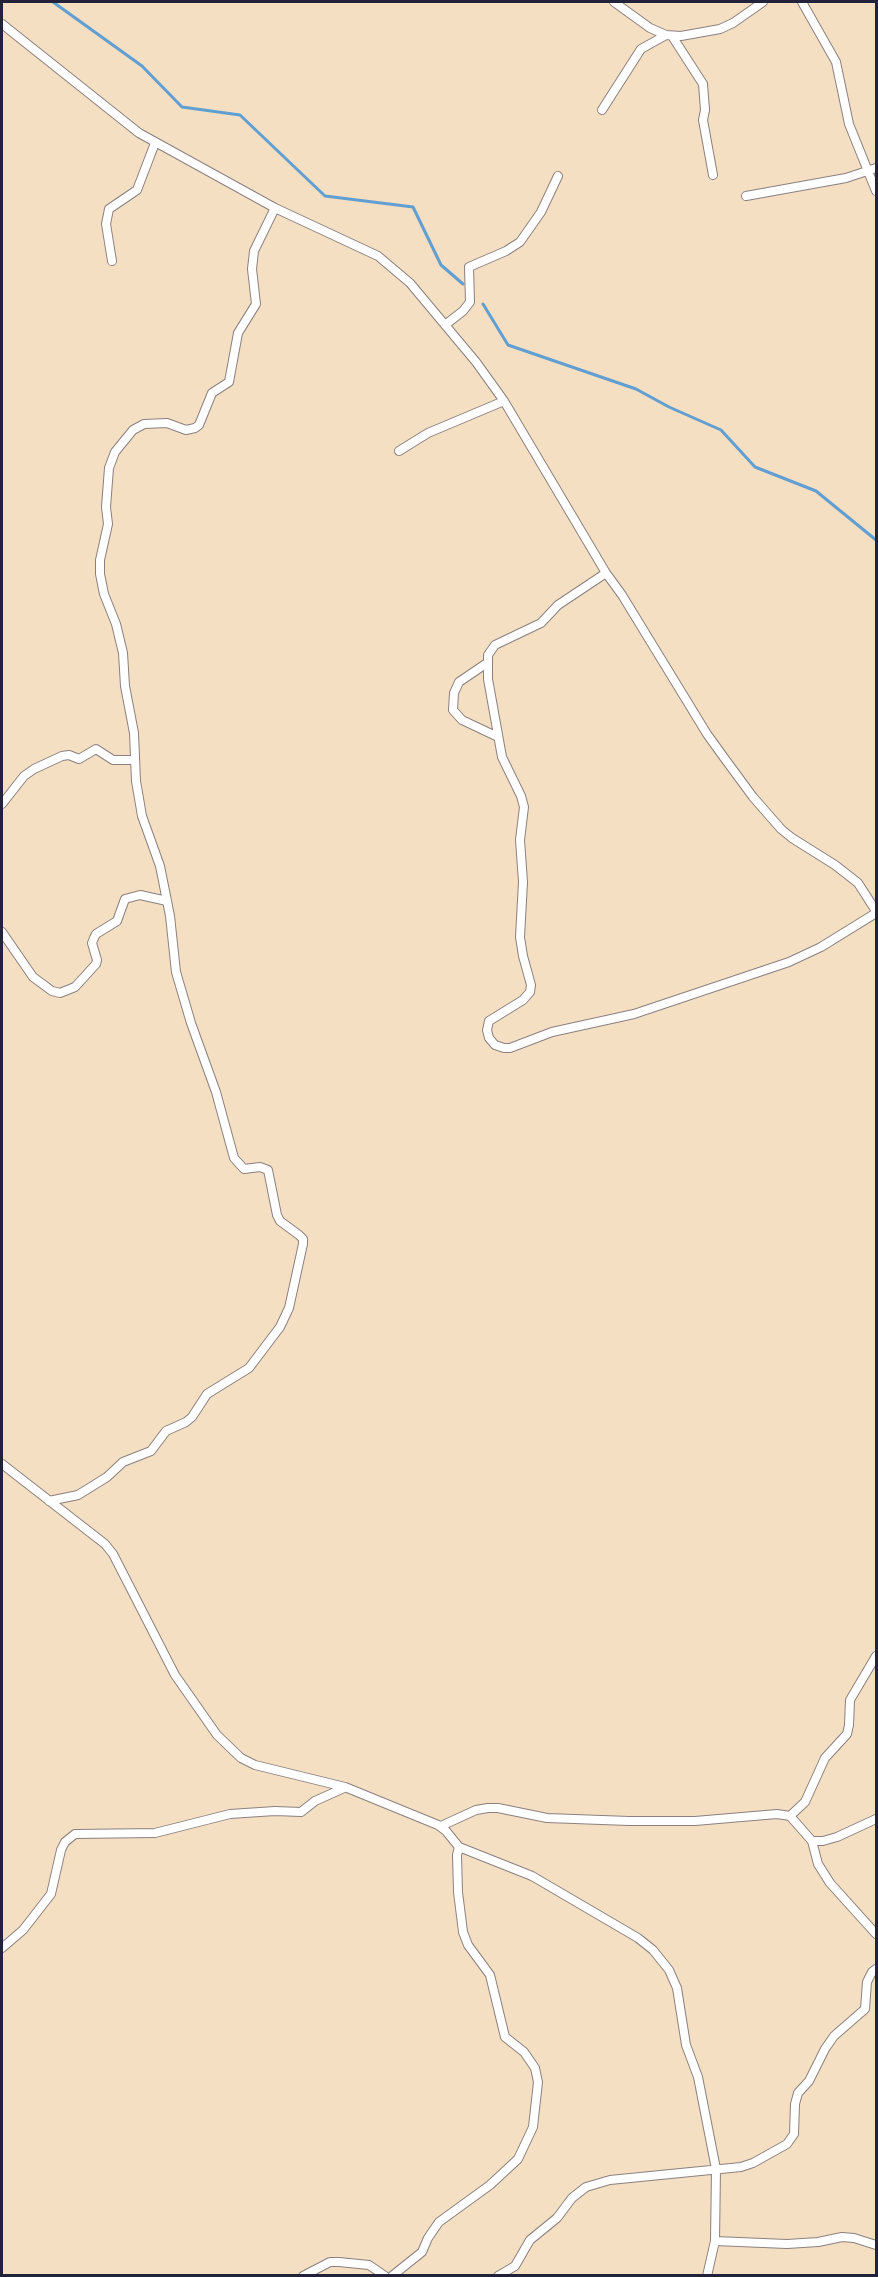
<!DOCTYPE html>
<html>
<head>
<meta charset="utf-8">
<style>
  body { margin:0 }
  #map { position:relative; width:878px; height:2277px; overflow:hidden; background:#f4dfc3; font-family:Kalam,sans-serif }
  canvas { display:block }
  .frame { position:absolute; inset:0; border:3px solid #22223b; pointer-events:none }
</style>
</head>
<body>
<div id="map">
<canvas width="878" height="2277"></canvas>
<div class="frame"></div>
</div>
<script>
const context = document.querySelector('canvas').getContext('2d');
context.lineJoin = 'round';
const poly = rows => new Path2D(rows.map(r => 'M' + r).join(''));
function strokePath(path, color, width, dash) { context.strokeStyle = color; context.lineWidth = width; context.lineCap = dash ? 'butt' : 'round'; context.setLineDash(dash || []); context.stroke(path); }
const stream = poly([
  [53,2,142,66,182,107,240,115,325,196,413,207,441,265,463,284],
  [483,304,508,345,636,389,669,407,721,430,755,467,816,491,876,540]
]);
const minor = poly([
  [614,2,650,28,666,35,681,36,720,29,733,23,763,2],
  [802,2,836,62,849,124,876,191],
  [2,24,139,133,275,208,378,256,410,283,476,362,504,401,606,573,622,595,707,734,725,759,753,797,781,829,792,838,835,865,858,883,876,911],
  [672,36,703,84,705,110,703,120,713,175],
  [602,110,641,49,666,35],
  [746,196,846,178,876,168],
  [112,261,106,224,109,209,137,190,155,143],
  [445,325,463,311,470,302,469,267,506,251,520,242,541,212,558,176],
  [399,451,428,433,504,401],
  [606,573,558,605,541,623,495,645,488,655,488,679,502,757,521,796,524,807,520,840,523,882,520,937,523,956,531,985,530,992,523,1000,489,1021,487,1030,489,1038,495,1045,504,1048,510,1048,552,1032,634,1014,789,962,821,947,876,913],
  [487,663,459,682,454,693,453,710,462,720,498,737],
  [2,804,24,776,34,769,62,756,69,755,79,759,96,749,113,760,135,760],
  [2,932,33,977,52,991,60,993,75,987,96,964,97,960,92,943,94,938,96,934,117,921,125,899,140,895,167,901],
  [2,1464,105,1544,113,1554,175,1675,217,1735,241,1758,255,1765,345,1787,438,1825,446,1831,459,1847,532,1876,638,1938,653,1950,669,1970,677,1988,686,2045,698,2077,716,2169,715,2241,707,2276],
  [49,1501,78,1495,107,1477,123,1462,151,1451,166,1431,186,1422,192,1417,207,1394,249,1368,280,1327,289,1308,303,1244,303,1239,299,1235,280,1221,277,1215,268,1170,260,1167,244,1169,234,1158,216,1092,191,1023,176,972,170,916,160,866,142,816,136,781,134,733,125,686,123,653,116,624,104,594,100,574,100,560,108,524,106,507,109,468,115,452,133,430,144,424,167,423,186,430,195,428,199,425,212,393,229,382,238,333,256,304,252,269,254,251,275,208],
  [790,1816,812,1841,823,1841,837,1837,876,1819],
  [441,1826,476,1810,488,1808,498,1808,547,1818,629,1821,695,1821,777,1814,790,1816,805,1802,825,1758,847,1734,849,1725,850,1700,876,1656],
  [812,1841,818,1864,830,1883,876,1934],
  [2,1948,23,1930,51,1894,61,1850,65,1842,75,1834,155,1833,230,1814,275,1811,301,1812,315,1801,344,1788],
  [715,2241,787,2244,818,2242,842,2237,854,2238,876,2245],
  [303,2276,330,2262,339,2262,369,2265,385,2276],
  [392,2276,422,2252,428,2238,439,2222,490,2185,518,2159,533,2127,538,2082,535,2068,524,2052,505,2037,490,1975,468,1945,463,1932,458,1892,457,1855,459,1847],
  [498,2276,515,2266,530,2240,557,2218,572,2198,586,2187,610,2180,741,2167,753,2163,787,2144,794,2134,795,2104,798,2093,809,2081,825,2049,834,2036,865,2009,867,1982,872,1972,876,1969]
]);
strokePath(stream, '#619fd3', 3);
strokePath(minor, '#8b807f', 10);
strokePath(minor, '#fff', 8);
</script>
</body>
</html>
